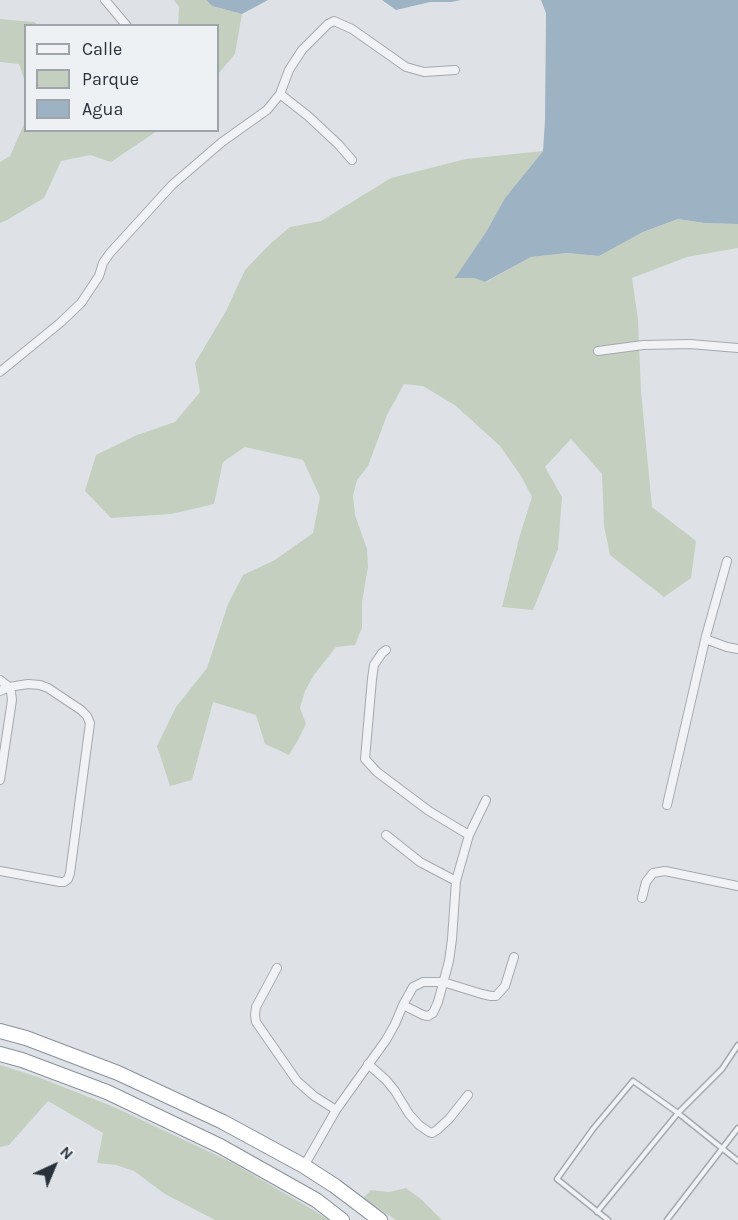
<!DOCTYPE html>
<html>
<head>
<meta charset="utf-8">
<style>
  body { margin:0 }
  #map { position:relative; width:738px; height:1220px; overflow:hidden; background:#dee2e6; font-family:Karla,sans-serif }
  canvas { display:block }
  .legend { position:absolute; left:24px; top:24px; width:195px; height:108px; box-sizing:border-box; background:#edf1f4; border:2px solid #9fa4aa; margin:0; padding:8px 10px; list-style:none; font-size:18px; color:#29313b }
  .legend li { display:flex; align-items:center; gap:12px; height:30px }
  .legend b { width:30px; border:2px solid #9fa4aa }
  .north { position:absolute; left:24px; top:1136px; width:60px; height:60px; -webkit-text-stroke:4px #edf1f4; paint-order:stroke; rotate:44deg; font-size:16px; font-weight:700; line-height:24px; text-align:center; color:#29313b }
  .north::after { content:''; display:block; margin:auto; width:21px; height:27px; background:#29313b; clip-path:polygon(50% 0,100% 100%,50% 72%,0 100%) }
</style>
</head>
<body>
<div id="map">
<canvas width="738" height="1220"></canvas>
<ul class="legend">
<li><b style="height:8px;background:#f0f2f5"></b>Calle</li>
<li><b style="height:16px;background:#c5cfc0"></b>Parque</li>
<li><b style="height:16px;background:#9db2c2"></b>Agua</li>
</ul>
<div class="north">N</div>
</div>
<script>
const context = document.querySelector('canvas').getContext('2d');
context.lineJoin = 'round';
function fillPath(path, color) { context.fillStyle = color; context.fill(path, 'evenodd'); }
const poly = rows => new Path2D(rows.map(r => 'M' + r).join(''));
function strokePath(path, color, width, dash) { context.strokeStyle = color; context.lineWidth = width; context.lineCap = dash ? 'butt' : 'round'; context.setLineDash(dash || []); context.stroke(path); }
const green = poly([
  [174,0,206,0,212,6,242,14,235,54,218,74,218,26,178,25,179,7],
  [0,19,34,22,38,25,26,26,25,82,19,64,0,62],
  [25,122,26,130,157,131,111,162,90,155,61,161,44,198,7,220,0,223,0,162,10,156],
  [543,151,505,198,486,232,456,278,474,278,486,282,531,257,567,253,599,256,643,232,678,219,704,223,738,224,738,248,687,257,632,278,638,320,641,391,652,507,696,541,691,578,664,597,610,555,604,526,602,474,571,439,545,467,562,497,558,549,533,610,502,607,520,535,532,497,521,476,500,446,456,406,423,386,404,384,387,415,368,466,357,480,353,496,355,515,367,549,368,567,362,602,362,628,355,645,336,647,314,675,305,691,300,708,306,724,298,740,289,755,265,744,256,715,213,702,192,780,170,786,157,746,176,707,207,668,228,604,243,575,275,560,313,533,320,497,303,460,245,447,223,462,214,504,171,514,111,518,85,491,96,455,137,435,175,422,200,392,195,363,226,311,245,270,271,243,290,227,321,221,391,178,466,159],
  [0,1065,38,1077,114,1107,231,1162,315,1211,329,1220,215,1220,165,1194,134,1171,116,1165,97,1163,103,1133,48,1101,9,1145,0,1147],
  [406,1188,421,1199,442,1220,396,1220,363,1198,371,1190,389,1192]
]);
const water = poly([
  [206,0,268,0,242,14,212,6],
  [382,0,461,0,451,2,430,2,396,10],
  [541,0,738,0,738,224,704,223,678,219,643,232,599,256,567,253,531,257,485,282,474,278,455,278,486,232,505,198,543,151,545,121,546,13]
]);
const service = poly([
  [597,1212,678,1113,722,1069,738,1045],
  [608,1220,557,1179,593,1129,633,1081,678,1113,738,1161],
  [667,1220,738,1128]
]);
const minor = poly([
  [105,0,127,26],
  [280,94,308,116,338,144,352,160],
  [598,351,643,345,690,344,738,348],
  [0,372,60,323,81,303,99,276,103,263,110,253,172,185,222,142,267,110,280,94,289,70,302,50,328,24,334,21,352,29,406,67,424,72,455,70],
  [727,561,706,636,708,640,727,647,738,649],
  [386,650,382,653,374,665,372,679,365,759,377,772,429,811,469,835],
  [0,680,9,687,11,692,12,700,0,780],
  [0,691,9,687,28,684,40,685,48,688,81,710,87,716,90,723,70,873,68,879,64,882,60,882,0,871],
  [667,805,706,636],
  [386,835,420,862,456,881],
  [642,898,646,882,653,873,665,871,738,886],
  [277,968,256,1007,255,1015,256,1022,297,1081,314,1096,336,1110],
  [403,1005,423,1015,428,1016,433,1013,438,1002,449,961,452,939,456,881,469,835,486,800],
  [368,1064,386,1080,395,1091,409,1114,419,1125,429,1132,432,1133,437,1130,449,1119,468,1095],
  [304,1166,336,1110,386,1040,395,1024,403,1005,413,987,423,982,443,982,482,994,491,996,496,996,505,986,514,957]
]);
const trunk = poly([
  [0,1031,26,1038,118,1073,223,1122,304,1166,335,1186,380,1220],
  [0,1054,22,1060,107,1092,220,1146,316,1200,342,1220]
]);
fillPath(green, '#c5cfc0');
fillPath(water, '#9db2c2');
strokePath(service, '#a4a9af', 7);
strokePath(minor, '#a4a9af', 10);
strokePath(trunk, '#87919b', 16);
strokePath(service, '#f0f2f5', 4);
strokePath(minor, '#f0f2f5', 8);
strokePath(trunk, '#fff', 14);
</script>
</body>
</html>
